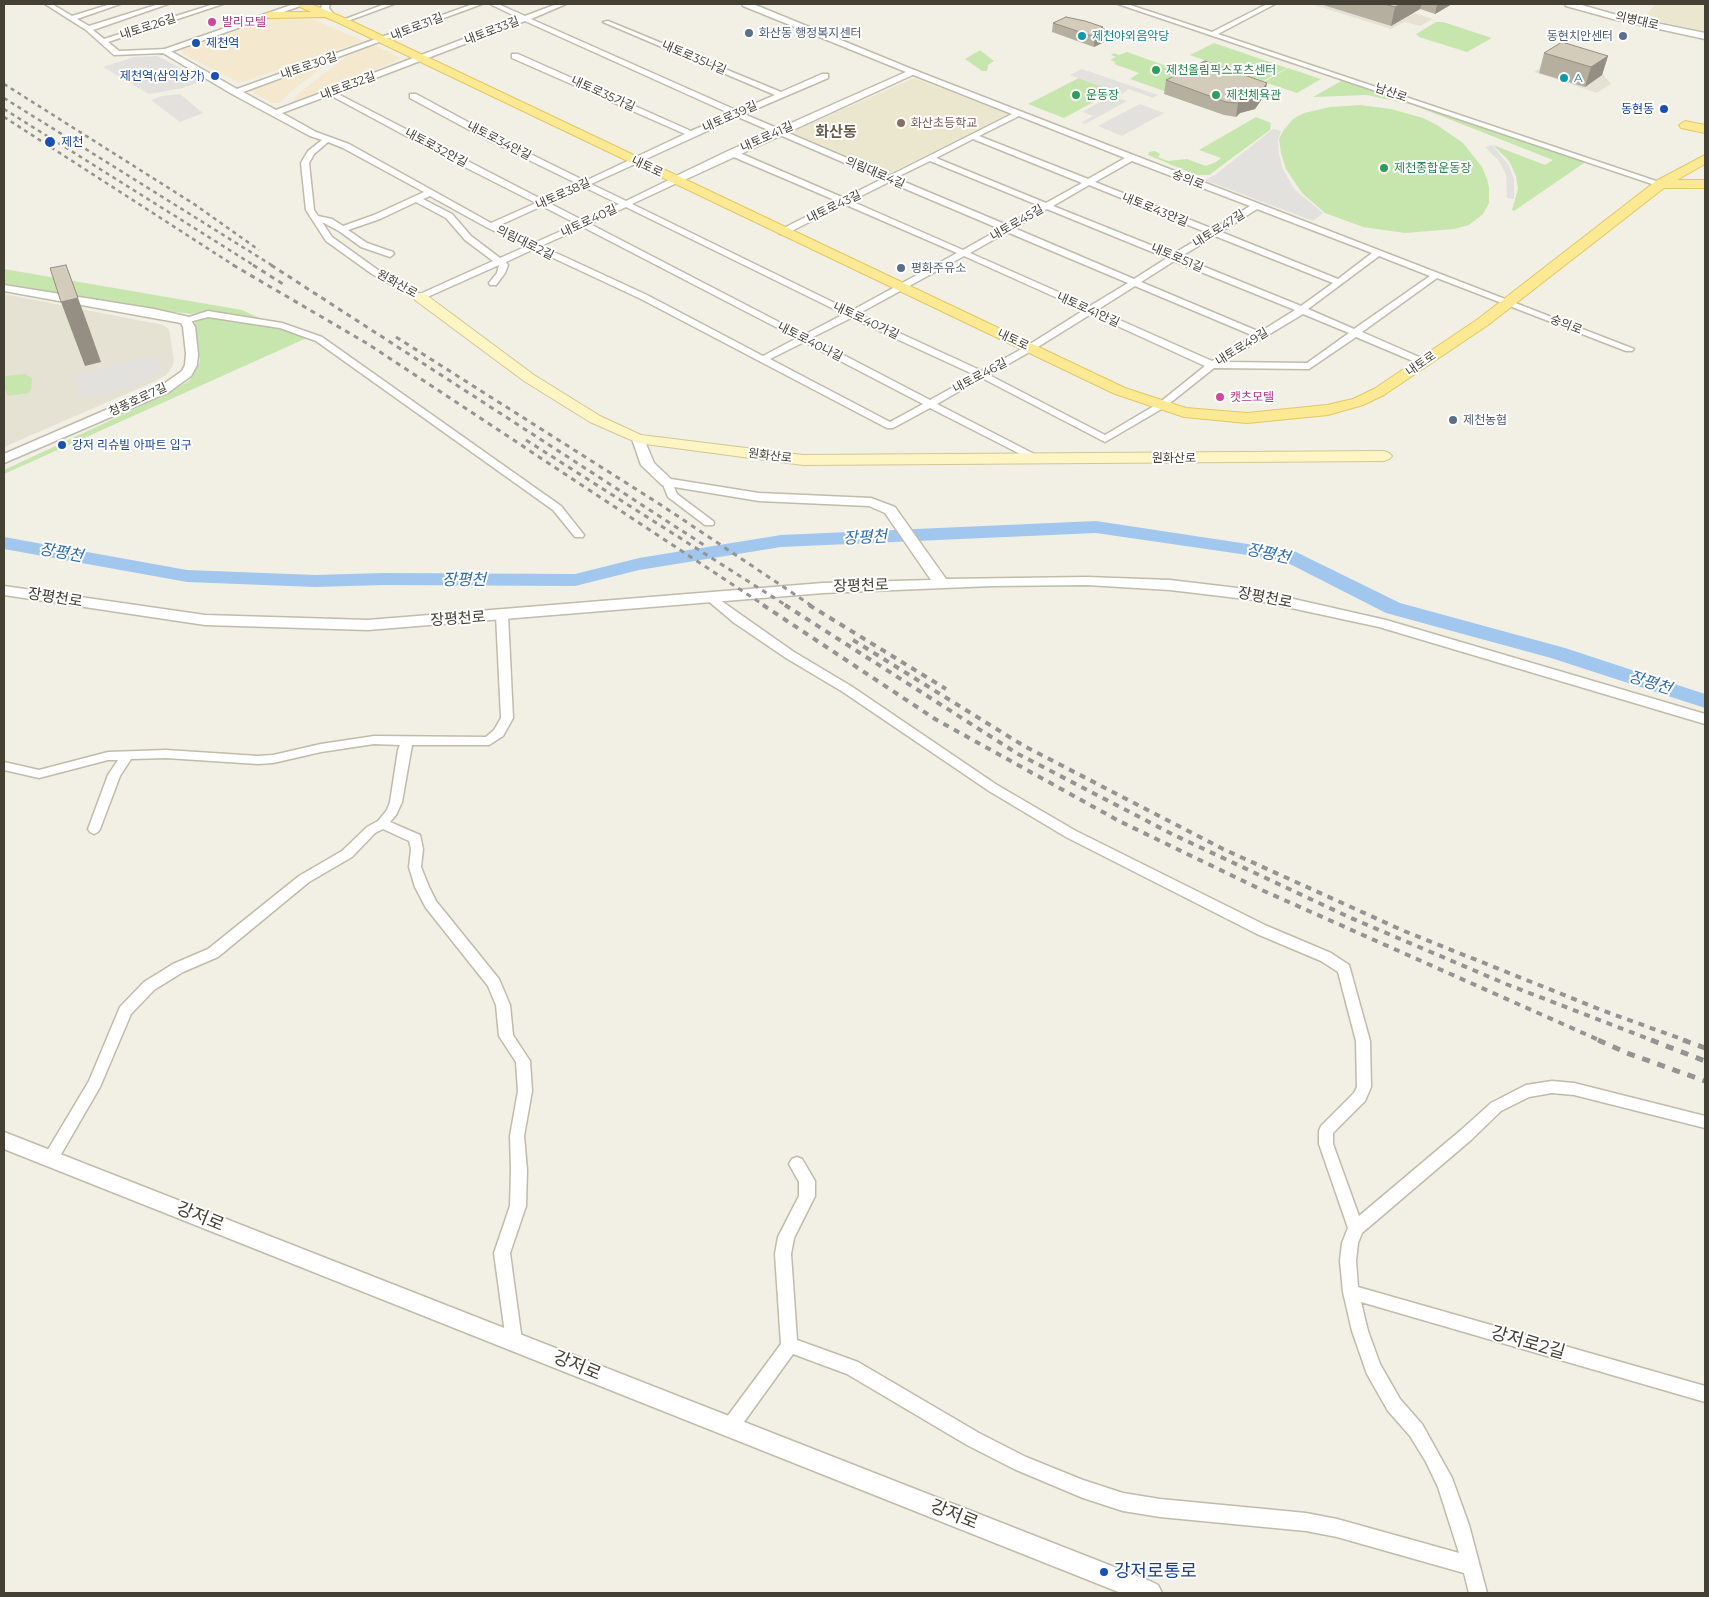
<!DOCTYPE html>
<html>
<head>
<meta charset="utf-8">
<style>
  body { margin:0 }
  #map { position:relative; width:1709px; height:1597px; overflow:hidden; background:#f2efe5; font-family:Montserrat,sans-serif }
  canvas { display:block }
  .frame { position:absolute; inset:0; border:5px solid #444034; pointer-events:none }
</style>
</head>
<body>
<div id="map">
<canvas width="1709" height="1597"></canvas>
<div class="frame"></div>
</div>
<script>
const context = document.querySelector('canvas').getContext('2d');
context.lineJoin = 'round';
function fillPath(path, color) { context.fillStyle = color; context.fill(path, 'evenodd'); }
const poly = rows => new Path2D(rows.map(r => 'M' + r).join(''));
function strokePath(path, color, width, dash) { context.strokeStyle = color; context.lineWidth = width; context.lineCap = dash ? 'butt' : 'round'; context.setLineDash(dash || []); context.stroke(path); }
function drawText(font, color, halo, rows, align = 'center') {
  context.font = font + ' Montserrat,"Noto Sans KR",sans-serif'; context.lineWidth = 4; context.setLineDash([]); context.textBaseline = 'middle'; context.strokeStyle = halo; context.fillStyle = color; for (const [text, x, y, turn = 0] of rows) {
    context.save(); context.translate(x, y); context.rotate((+turn || 0) * Math.PI / 180); context.textAlign = isNaN(turn) ? turn : align; if (halo) context.strokeText(text, 0, 0); context.fillText(text, 0, 0); context.restore();
  }
}
const residential = poly([
  [1316,4,1385,4,1433,19,1420,26,1405,22,1391,29,1314,5],
  [1555,59,1603,74,1611,84,1597,93,1534,72],
  [4,294,163,325,169,329,174,361,172,367,166,375,156,381,4,447]
]);
const commercial = poly([
  [273,18,310,18,363,41,240,83,183,54,182,51,184,49],
  [371,44,401,58,396,61,291,103,299,93,351,53],
  [334,58,293,90,279,103,272,103,248,89]
]);
const education = poly([
  [1655,4,1705,4,1705,31,1644,18],
  [914,78,1008,114,888,174,792,132]
]);
const green = poly([
  [1436,22,1443,22,1492,38,1467,52,1419,37,1416,34],
  [1214,43,1287,68,1263,81,1190,55],
  [980,50,994,61,988,65,987,71,982,71,965,59],
  [1127,52,1198,77,1167,92,1130,79,1139,73,1114,64,1116,62,1110,60,1116,57,1111,55,1114,53,1119,55],
  [1288,68,1321,79,1297,93,1264,82],
  [1079,78,1114,91,1064,118,1028,104],
  [1343,80,1584,161,1584,163,1514,211,1512,210,1518,189,1516,176,1509,161,1493,145,1545,165,1553,160,1413,105,1367,95,1313,97],
  [1360,105,1391,109,1423,118,1437,125,1463,143,1482,167,1487,179,1489,187,1489,203,1483,214,1469,225,1454,229,1405,233,1363,227,1325,213,1302,193,1286,169,1281,153,1279,139,1283,131,1293,119,1304,113,1330,107],
  [1256,117,1271,123,1270,130,1209,175,1196,175,1148,155,1149,152,1155,151,1160,154,1158,157,1168,161,1187,159,1206,166,1216,162,1221,158,1199,150],
  [4,269,242,310,264,320,204,312,191,314,166,311,4,284],
  [205,318,290,329,309,337,4,474,4,470,171,392,190,380,200,362,194,323],
  [24,374,32,378,31,390,28,393,8,396,4,386,4,376]
]);
const parking = poly([
  [157,56,204,80,183,88,149,94,103,67,134,57],
  [1082,69,1158,95,1153,98,1129,89,1122,94,1070,75],
  [180,94,203,113,180,122,151,100,162,96],
  [1112,95,1127,101,1085,124,1081,123,1093,116,1082,112],
  [1140,104,1164,113,1122,136,1098,126],
  [1273,129,1281,131,1278,140,1279,154,1283,169,1294,189,1323,213,1313,221,1205,180,1215,175],
  [1492,145,1508,164,1514,179,1514,199,1507,198,1506,174,1499,161,1485,147],
  [152,356,156,360,160,359,162,372,155,374,155,378,136,383,136,387,78,399,77,391,79,390,75,379,80,378,79,373]
]);
const river = poly([
  [1096,521,1294,551,1400,603,1565,648,1705,694,1705,708,1551,658,1386,613,1282,560,1096,533,781,547,639,570,575,586,383,585,315,587,187,582,4,549,4,537,187,570,315,575,383,573,575,574,639,558,781,535,1096,521]
]);
const minor = poly([
  [45,4,52,4,72,16,111,4,120,4,77,19,89,26,159,4,168,4,93,30,104,39,214,4,223,4,108,42,119,51,167,49,237,89,473,4,482,4,243,92,276,110,519,18,490,4,498,4,525,16,557,4,566,4,531,19,738,111,775,95,603,22,608,21,781,92,822,74,828,74,828,78,744,114,889,176,1012,114,911,74,910,72,914,70,1634,349,1632,351,1626,351,1437,278,1362,332,1426,360,1426,364,1420,364,1356,337,1309,369,1214,368,1165,407,1105,442,982,378,937,404,1040,457,1040,461,1036,462,930,408,893,428,887,428,641,299,534,249,506,262,508,265,505,273,496,285,490,285,489,283,497,273,499,265,423,299,417,299,372,274,326,241,306,210,301,163,308,151,322,140,310,136,232,94,163,53,114,55,86,30,45,4],
  [525,21,731,114,691,131,518,54,512,54,512,58,685,134,585,181,494,136,416,94,410,94,410,98,488,140,578,184,543,200,336,93,525,21],
  [330,95,445,157,536,203,491,223,349,144,316,132,282,113,330,95],
  [1019,116,1125,158,1088,179,979,136,1019,116],
  [738,117,882,179,844,198,735,151,729,151,729,155,837,201,780,230,780,234,786,234,844,204,957,253,851,311,632,204,679,182,679,178,673,178,626,201,591,184,738,117],
  [973,139,1082,183,1046,203,936,158,973,139],
  [328,142,343,148,424,192,374,215,343,226,332,219,318,216,314,210,309,163,314,154,328,142],
  [930,161,1040,206,1007,225,895,178,930,161],
  [1132,161,1250,206,1213,229,1095,182,1132,161],
  [889,182,1000,229,963,250,851,201,889,182],
  [1089,185,1208,233,1173,254,1053,206,1089,185],
  [584,187,619,204,584,221,549,203,584,187],
  [430,196,488,228,527,246,500,258,471,236,452,214,423,199,430,196],
  [416,202,446,218,465,240,493,261,420,294,378,270,332,237,322,222,339,231,361,247,390,257,394,254,393,252,367,243,348,230,380,219,416,202],
  [542,206,577,224,534,243,498,226,542,206],
  [626,207,844,314,804,335,590,224,626,207],
  [1047,209,1167,258,1134,279,1014,228,1047,209],
  [1257,209,1372,253,1338,279,1221,232,1257,209],
  [583,227,797,338,763,356,647,295,541,246,583,227],
  [1007,232,1128,283,1090,306,970,253,1007,232],
  [1215,236,1333,283,1301,306,1180,257,1215,236],
  [964,256,1084,310,1027,346,982,371,858,314,964,256],
  [1379,256,1430,276,1354,329,1308,309,1379,256],
  [1174,261,1295,310,1260,332,1141,282,1174,261],
  [1135,286,1254,336,1212,361,1097,310,1135,286],
  [1091,314,1205,366,1159,403,1105,435,989,375,1033,350,1091,314],
  [1303,314,1349,333,1307,363,1223,362,1303,314],
  [851,318,975,375,930,400,811,338,851,318],
  [804,342,923,404,890,422,770,359,804,342],
  [385,4,394,4,345,22,340,21,385,4],
  [1118,4,1127,4,1212,32,1267,4,1275,4,1218,34,1665,184,1658,186,1118,4],
  [208,311,282,323,322,337,561,506,584,535,583,537,575,537,553,510,316,341,280,328,208,317,185,323,180,320,208,311],
  [667,479,672,482,677,494,713,521,714,523,713,525,705,525,668,497,662,482,667,479],
  [710,593,794,652,851,686,997,785,1076,831,1267,926,1331,953,1349,965,1370,1041,1371,1087,1365,1101,1333,1133,1333,1144,1359,1216,1461,1130,1491,1103,1526,1085,1552,1081,1574,1083,1705,1116,1705,1128,1574,1095,1552,1093,1529,1097,1501,1111,1471,1140,1362,1233,1358,1243,1356,1261,1358,1287,1705,1386,1705,1402,1361,1302,1368,1331,1380,1364,1400,1399,1422,1424,1452,1478,1469,1525,1487,1593,1469,1593,1464,1573,1337,1537,1306,1531,1160,1517,1123,1511,1083,1498,1014,1469,967,1445,847,1374,793,1354,736,1433,730,1435,724,1433,722,1427,724,1421,781,1344,775,1254,778,1237,799,1196,799,1182,789,1164,792,1159,797,1157,802,1159,815,1181,815,1196,794,1238,791,1254,797,1340,858,1362,979,1433,1026,1457,1083,1480,1123,1493,1160,1499,1306,1513,1337,1519,1459,1553,1438,1487,1426,1462,1410,1436,1388,1411,1367,1374,1352,1331,1343,1292,1340,1261,1342,1243,1348,1228,1319,1144,1319,1131,1321,1126,1354,1093,1357,1087,1356,1041,1338,972,1321,961,1257,934,1066,837,989,791,843,692,786,658,733,622,706,599,704,597,710,593],
  [502,611,508,615,513,718,503,736,489,745,412,745,402,802,396,815,390,822,420,835,423,849,421,867,429,887,436,901,499,979,510,1005,513,1035,530,1061,532,1091,524,1136,527,1170,526,1206,510,1253,522,1341,520,1346,514,1349,508,1346,506,1341,494,1253,510,1206,511,1170,510,1136,518,1091,516,1062,499,1036,496,1005,488,986,426,908,415,887,409,867,411,849,409,841,383,829,375,833,352,857,309,882,292,896,218,957,183,972,154,990,131,1014,100,1087,56,1163,51,1165,46,1163,43,1158,89,1081,120,1007,144,982,173,964,208,949,299,876,342,851,367,827,378,821,387,810,390,802,398,750,400,745,374,744,321,752,273,763,258,764,166,758,131,759,120,776,100,829,98,832,94,834,90,832,88,829,108,775,118,760,108,760,39,778,4,770,4,762,39,770,108,752,166,750,258,756,273,755,321,744,374,736,486,737,494,730,501,718,496,615,502,611]
]);
const tertiary = poly([
  [294,4,306,4,167,53,161,53,159,51,294,4],
  [322,4,330,4,329,8,334,15,333,17,327,17,321,8,322,4],
  [742,4,753,4,919,72,680,182,672,182,671,180,672,178,728,151,906,72,743,6,742,4],
  [1565,4,1578,4,1617,15,1705,33,1705,39,1613,19,1566,6,1565,4],
  [4,285,154,309,189,317,195,327,198,354,197,365,191,376,169,392,4,463,4,454,161,386,182,371,185,365,186,354,183,327,181,323,4,291,4,285],
  [638,435,644,439,654,463,671,479,759,493,871,498,895,507,946,579,1087,577,1170,580,1254,590,1386,620,1705,714,1705,724,1379,627,1254,600,1170,590,1087,585,992,586,823,593,368,630,205,625,4,595,4,586,205,615,368,620,823,583,931,580,885,513,869,506,759,501,662,485,641,465,632,439,638,435],
  [4,1132,1150,1581,1158,1585,1162,1593,1121,1593,4,1149,4,1132]
]);
const secondary = poly([
  [420,293,425,294,534,375,600,416,641,435,803,455,1384,451,1389,453,1392,456,1389,459,1384,461,803,465,638,443,590,422,524,381,415,300,413,297,420,293]
]);
const primary = poly([
  [297,4,311,4,347,19,1125,388,1186,408,1247,413,1327,405,1353,399,1374,389,1478,319,1656,181,1705,155,1705,164,1677,180,1705,180,1705,188,1664,188,1488,325,1384,395,1363,405,1328,415,1247,423,1184,417,1115,394,339,23,325,17,270,18,264,15,270,12,311,12,298,6,297,4],
  [1685,121,1705,125,1705,133,1681,128,1679,125,1685,121]
]);
const railFar3 = poly([
  [4,84,194,204,259,250],
  [4,98,273,266],
  [4,109,255,266],
  [4,117,235,266]
]);
const railFar2 = poly([
  [233,265,368,344,765,606],
  [253,265,286,286],
  [271,265,707,547],
  [396,337,661,505,812,606],
  [526,440,787,606]
]);
const railFar1 = poly([
  [763,605,935,719,1119,821,1264,891,1601,1041],
  [785,605,1018,754,1174,835,1351,918,1506,984,1654,1041],
  [809,605,946,689],
  [853,640,1024,746,1223,849,1404,931,1604,1011,1687,1041]
]);
const rail = poly([
  [1598,1040,1627,1053,1705,1081],
  [1651,1040,1705,1061],
  [1683,1040,1705,1048]
]);
const wall = poly([
  [1320,4,1452,4,1435,14,1420,9,1391,26],
  [1053,23,1103,28,1109,31,1108,40,1094,47,1052,32],
  [1544,53,1608,56,1602,75,1585,87,1539,73],
  [1166,80,1267,83,1264,96,1255,109,1240,113,1236,117,1224,115,1164,94]
]);
const shadedWall = poly([
  [1401,4,1422,4,1420,9,1391,26,1395,7],
  [1437,4,1452,4,1435,14],
  [1103,27,1102,34,1109,31,1108,40,1094,47,1095,37,1101,28],
  [1608,56,1602,75,1585,87,1591,67],
  [1267,83,1264,96,1255,109,1240,113,1236,117,1238,103],
  [66,265,89,328,101,362,85,366,61,302]
]);
const building = poly([
  [1384,4,1401,4,1395,7,1384,4],
  [1066,17,1085,21,1103,27,1101,28,1109,31,1095,37,1053,23,1066,17],
  [1562,42,1608,56,1591,67,1544,53,1562,42],
  [1205,61,1267,83,1257,96,1242,100,1238,103,1226,102,1166,80,1205,61],
  [66,265,78,298,61,302,50,268,66,265]
]);
const markers = [
  [212,22,5,"#d1479c"],
  [749,33,5,"#5c6f8a"],
  [1082,36,5,"#0f9aa8"],
  [1623,36,5,"#5c6f8a"],
  [196,43,5,"#1a4fb4"],
  [1156,70,5,"#2e9e5b"],
  [215,76,5,"#1a4fb4"],
  [1564,78,5,"#0f9aa8"],
  [1076,95,5,"#2e9e5b"],
  [1216,95,5,"#2e9e5b"],
  [1664,109,5,"#1a4fb4"],
  [901,123,5,"#8d6e63"],
  [50,142,6,"#1a4fb4"],
  [1384,168,5,"#2e9e5b"],
  [901,268,5,"#5c6f8a"],
  [1220,397,5,"#d1479c"],
  [1453,420,5,"#5c6f8a"],
  [62,445,5,"#1a4fb4"],
  [1104,1572,5,"#1a4fb4"]
];
const farStreetnames = [
  ["의병대로",1637,21,13],
  ["내토로26길",148,27,-18],
  ["내토로31길",417,27,-21],
  ["내토로33길",492,31,-21],
  ["내토로35나길",694,58,23],
  ["내토로30길",309,66,-19],
  ["내토로32길",348,86,-21],
  ["남산로",1391,93,19],
  ["내토로35가길",603,94,24],
  ["내토로39길",730,117,-24],
  ["내토로41길",767,137,-24],
  ["내토로34안길",499,141,27],
  ["내토로32안길",436,148,28],
  ["내토로",647,167,25],
  ["의림대로4길",875,173,23],
  ["숭의로",1188,180,21],
  ["내토로38길",563,194,-24],
  ["내토로43길",834,207,-26],
  ["내토로43안길",1155,210,22],
  ["내토로40길",589,221,-25],
  ["내토로45길",1017,223,-30],
  ["내토로47길",1219,229,-32],
  ["의림대로2길",525,243,26],
  ["내토로51길",1177,258,23],
  ["원화산로",397,284,29],
  ["내토로41안길",1088,310,24],
  ["내토로40가길",866,321,25],
  ["숭의로",1566,325,21],
  ["내토로",1013,340,25],
  ["내토로40나길",810,342,27],
  ["내토로49길",1242,347,-32],
  ["내토로",1421,364,-34],
  ["내토로46길",980,376,-28],
  ["청풍호로7길",138,400,-25],
  ["원화산로",770,456,7],
  ["원화산로",1174,458]
];
const farHotelnames = [
  ["발리모텔",222,22],
  ["캣츠모텔",1230,397]
];
const farServicenames = [
  ["화산동 행정복지센터",759,33],
  ["동현치안센터",1613,36,"right"],
  ["평화주유소",911,268],
  ["제천농협",1463,420]
];
const farCulturenames = [
  ["제천야외음악당",1092,36],
  ["A",1574,78]
];
const farTransitnames = [
  ["제천역",206,43],
  ["제천역(삼익상가)",205,76,"right"],
  ["동현동",1654,109,"right"],
  ["제천",61,142],
  ["강저 리슈빌 아파트 입구",72,445]
];
const farLeisurenames = [
  ["제천올림픽스포츠센터",1166,70],
  ["운동장",1086,95],
  ["제천체육관",1226,95],
  ["제천종합운동장",1394,168]
];
const farEducationnames = [
  ["화산초등학교",911,123]
];
const farQuarternames = [
  ["화산동",836,133]
];
const streetNames = [
  ["장평천로",861,586,-2],
  ["장평천로",55,598,9],
  ["장평천로",1265,598,11],
  ["장평천로",458,619,-4]
];
const waterNames = [
  ["장평천",865,538,-3],
  ["장평천",61,553,10],
  ["장평천",1268,554,12],
  ["장평천",464,580],
  ["장평천",1650,683,18]
];
const nearStreetnames = [
  ["강저로",200,1217,22],
  ["강저로2길",1528,1343,16],
  ["강저로",577,1366,22],
  ["강저로",954,1515,22]
];
const nearTransitnames = [
  ["강저로통로",1114,1572]
];
fillPath(residential, '#e6e2d3');
fillPath(commercial, '#f4e8cf');
fillPath(education, '#ebe6ce');
fillPath(green, '#c7e6ae');
fillPath(parking, '#e3e1dd');
fillPath(river, '#a1c7ee');
strokePath(minor, '#c0bbaa', 3);
strokePath(tertiary, '#c0bbaa', 3);
strokePath(secondary, '#d1c795', 2);
strokePath(primary, '#e1c864', 2);
fillPath(minor, '#fff');
fillPath(tertiary, '#fff');
fillPath(secondary, '#fdf5c3');
fillPath(primary, '#fce993');
strokePath(railFar3, '#949494', 2.5, [4, 4]);
strokePath(railFar2, '#949494', 3, [5, 5]);
strokePath(railFar1, '#949494', 4, [6, 6]);
strokePath(rail, '#949494', 5, [8, 8]);
fillPath(wall, '#b5afa0');
fillPath(shadedWall, '#948f82');
fillPath(building, '#d3ccba');
strokePath(building, '#948f82', 1);
for (const [x, y, r, color] of markers) { const dot = new Path2D(); dot.arc(x, y, r, 0, 2 * Math.PI); context.fillStyle = color; context.fill(dot); strokePath(dot, '#fff', 2); }
drawText('12px', '#444034', '#fff', farStreetnames);
drawText('12px', '#b23c85', '#fff', farHotelnames, 'left');
drawText('12px', '#4e5e75', '#fff', farServicenames, 'left');
drawText('12px', '#0d838f', '#fff', farCulturenames, 'left');
drawText('12px', '#164399', '#fff', farTransitnames, 'left');
drawText('12px', '#27864d', '#fff', farLeisurenames, 'left');
drawText('12px', '#785e54', '#fff', farEducationnames, 'left');
drawText('bold 15px', '#675f4c', '#fff', farQuarternames);
drawText('15px', '#444034', '#fff', streetNames);
drawText('italic 16px', '#306cad', '#fff', waterNames);
drawText('18px', '#444034', '#fff', nearStreetnames);
drawText('18px', '#164399', '#fff', nearTransitnames, 'left');
</script>
</body>
</html>
